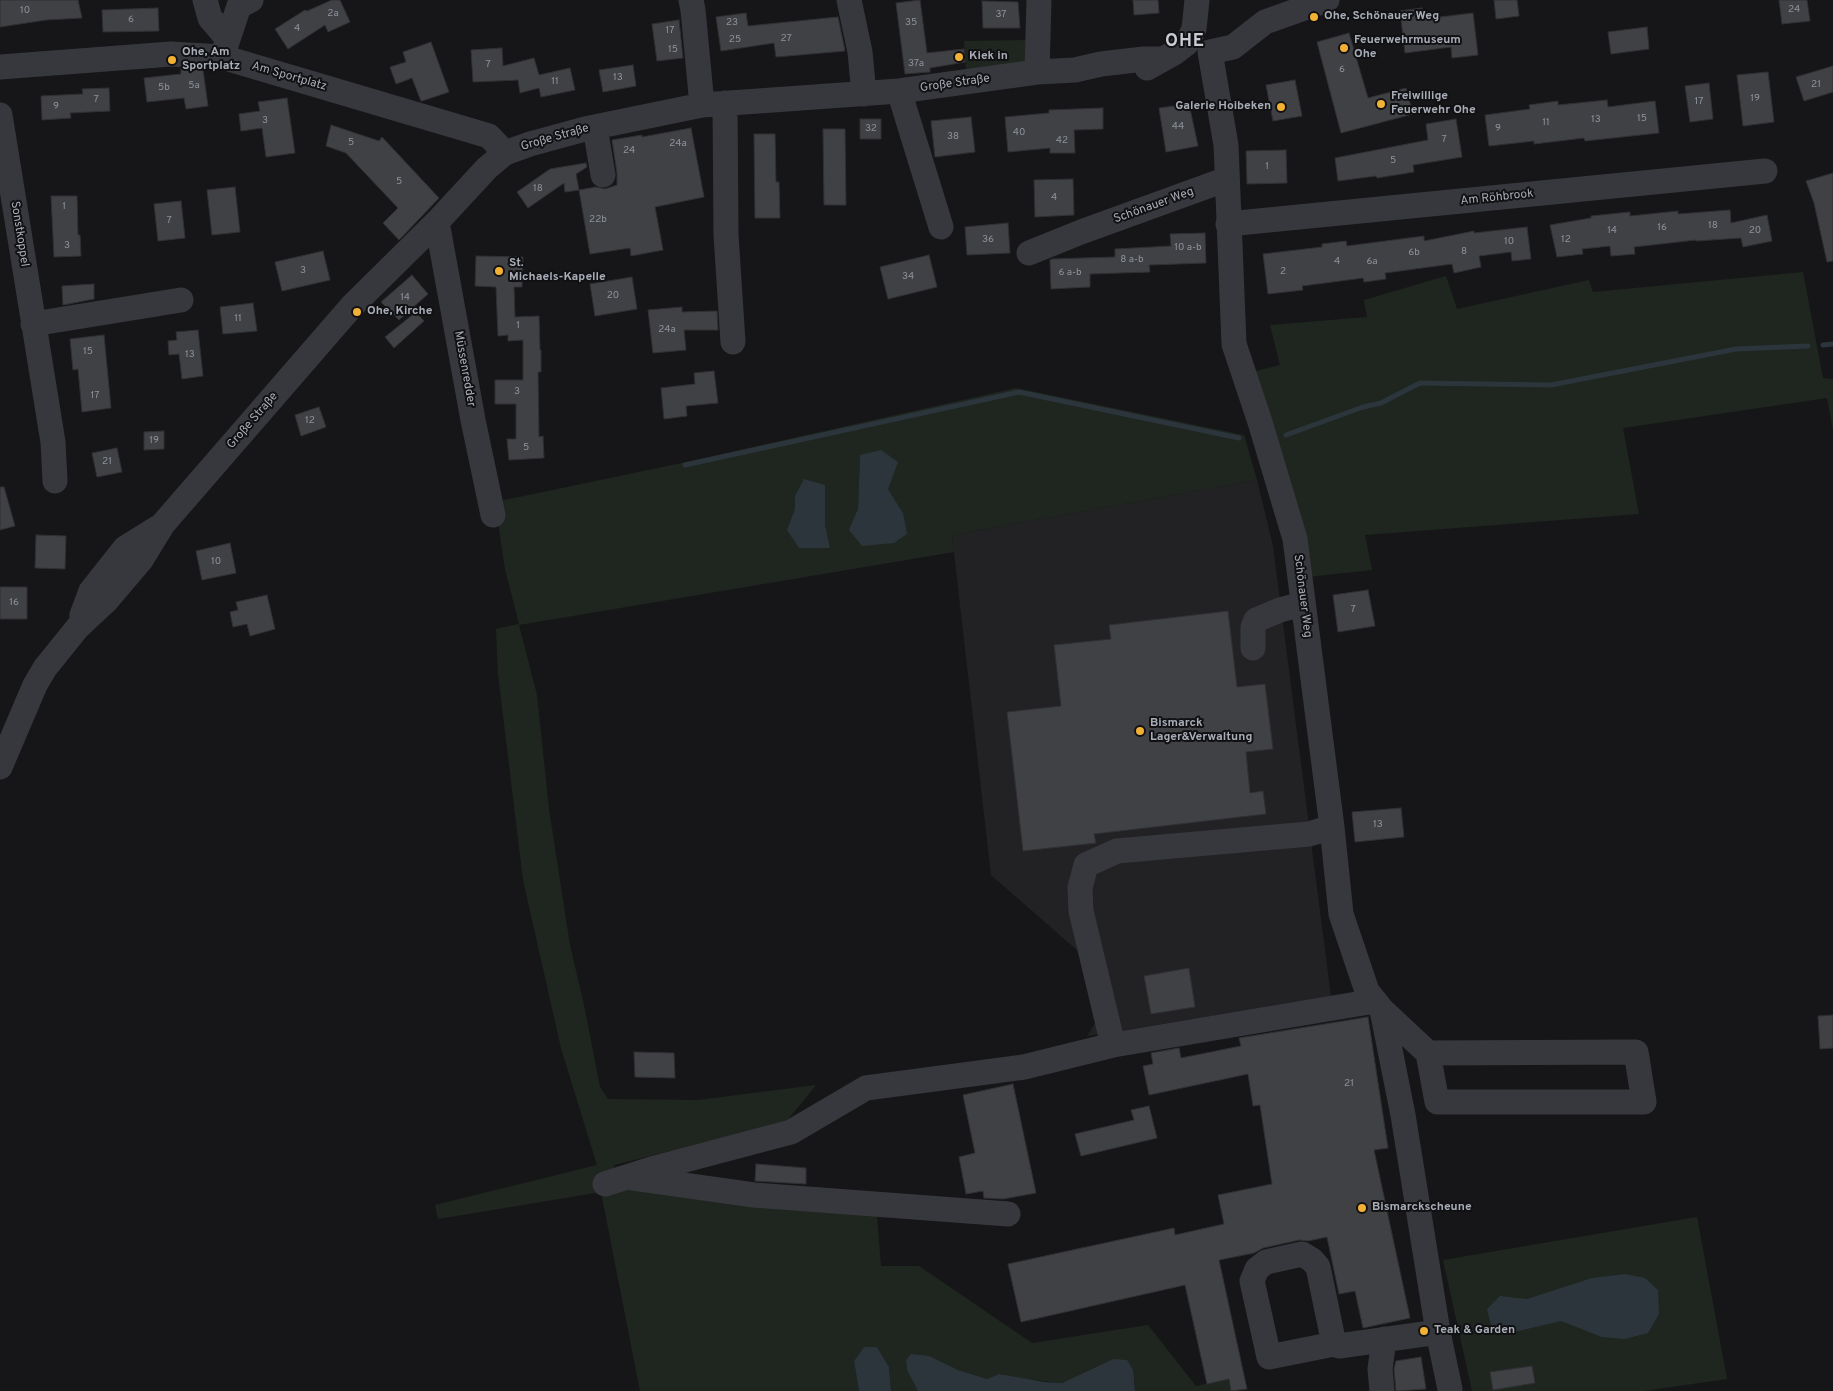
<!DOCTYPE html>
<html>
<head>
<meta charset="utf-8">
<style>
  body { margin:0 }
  canvas { display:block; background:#161618 }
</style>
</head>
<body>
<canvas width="1833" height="1391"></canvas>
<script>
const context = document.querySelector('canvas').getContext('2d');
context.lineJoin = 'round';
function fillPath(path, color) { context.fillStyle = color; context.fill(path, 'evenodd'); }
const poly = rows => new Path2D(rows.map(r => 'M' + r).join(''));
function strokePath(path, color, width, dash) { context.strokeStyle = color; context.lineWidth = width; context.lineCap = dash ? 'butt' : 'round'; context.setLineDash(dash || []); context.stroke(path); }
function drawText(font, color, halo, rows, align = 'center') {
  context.font = font + ' Overpass,sans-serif'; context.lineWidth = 4; context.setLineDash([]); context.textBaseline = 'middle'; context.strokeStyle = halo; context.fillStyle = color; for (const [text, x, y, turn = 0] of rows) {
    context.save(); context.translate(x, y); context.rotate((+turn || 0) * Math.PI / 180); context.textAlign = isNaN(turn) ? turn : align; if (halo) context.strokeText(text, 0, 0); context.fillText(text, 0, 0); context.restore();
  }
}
const built = poly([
  [1257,480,1273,546,1331,997,1087,1036,1104,1009,1094,965,991,875,952,535]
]);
const green = poly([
  [1028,40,1028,62,966,71,964,41],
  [1803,272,1823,378,1833,379,1833,430,1827,398,1623,428,1639,514,1365,535,1372,570,1299,578,1244,374,1280,365,1270,325,1367,317,1364,300,1446,276,1457,309,1589,280,1593,292],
  [1016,388,1244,435,1257,480,952,535,954,552,519,625,537,695,549,809,570,945,584,1005,600,1087,608,1099,698,1100,816,1085,786,1122,614,1165,618,1185,876,1204,881,1266,919,1266,1032,1343,1148,1325,1196,1386,1229,1379,1231,1391,1135,1391,1135,1382,1113,1359,1062,1383,1020,1379,999,1374,987,1379,958,1370,906,1360,907,1370,918,1391,891,1391,889,1367,877,1347,864,1347,854,1361,859,1391,640,1391,601,1192,438,1219,435,1205,597,1165,561,1048,523,880,498,674,496,629,519,624,505,569,495,502,682,463],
  [860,455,888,489,903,513,858,509],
  [825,485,825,524,830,548,788,530,795,509,795,496],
  [1697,1217,1727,1379,1644,1391,1472,1391,1443,1260]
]);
const water = poly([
  [881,450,898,462,888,489,903,513,907,534,894,543,862,546,849,530,858,509,860,455],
  [804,479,825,485,825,524,830,548,799,548,787,530,795,509,795,496],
  [1625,1274,1645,1278,1658,1290,1659,1314,1648,1333,1625,1339,1602,1337,1561,1321,1510,1333,1492,1329,1487,1309,1500,1296,1527,1299,1592,1278],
  [864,1347,877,1347,889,1367,891,1391,859,1391,854,1361],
  [911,1354,929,1356,958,1370,987,1379,999,1374,1044,1382,1062,1383,1113,1359,1127,1360,1133,1370,1135,1391,918,1391,907,1370,906,1360]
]);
const stream = poly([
  [1823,345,1833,344],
  [1286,435,1363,407,1381,403,1420,383,1551,385,1736,349,1808,346],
  [685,465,1019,392,1239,438]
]);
const building = poly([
  [0,0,78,0,82,18,46,20,0,27,0,0],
  [332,0,340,0,350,22,328,32,325,25,288,49,275,29,305,10,307,11,332,0],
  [920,0,927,53,964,49,965,62,930,68,930,72,905,74,896,3,920,0],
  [1133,0,1158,0,1159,13,1134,15,1133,0],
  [1494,0,1517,0,1519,16,1496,19,1494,0],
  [1779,0,1807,0,1810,21,1782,24,1779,0],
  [982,1,1018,2,1020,28,983,28,982,1],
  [158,8,159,31,103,32,102,10,158,8],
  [1422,8,1424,19,1473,13,1478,55,1452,58,1451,47,1405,53,1400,11,1422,8],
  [746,13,748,26,838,17,845,51,776,57,774,43,721,51,716,17,746,13],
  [679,20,683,58,657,61,652,24,679,20],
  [1647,27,1649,49,1611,54,1608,32,1647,27],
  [1349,33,1368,98,1406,88,1413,114,1341,133,1317,42,1349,33],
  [431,42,449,92,422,101,421,101,412,78,396,84,390,67,406,62,403,52,431,42],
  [502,48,503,66,534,58,539,75,570,68,575,90,541,97,539,88,520,93,518,80,473,82,471,50,502,48],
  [633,65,636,86,603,92,599,70,633,65],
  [1833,66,1833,92,1804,101,1796,77,1833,66],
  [181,69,203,70,208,106,186,109,184,98,147,102,144,78,181,74,181,69],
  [1768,72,1774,122,1743,126,1737,75,1768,72],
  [1295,80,1302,116,1273,121,1266,85,1295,80],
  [1709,83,1713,119,1690,122,1685,86,1709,83],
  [109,88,110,111,70,113,71,118,42,120,41,96,83,94,82,89,109,88],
  [287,98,295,153,266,157,262,128,241,131,239,114,260,111,258,102,287,98],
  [1607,100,1608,107,1655,101,1659,133,1585,141,1584,138,1534,144,1534,141,1489,146,1485,115,1530,109,1529,105,1558,101,1558,105,1607,100],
  [1189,104,1198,146,1166,152,1159,108,1189,104],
  [1103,108,1103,129,1074,130,1075,153,1050,153,1050,148,1008,152,1005,117,1049,113,1049,110,1103,108],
  [971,117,975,152,935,157,931,121,971,117],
  [860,119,881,119,881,139,860,139,860,119],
  [1456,119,1462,157,1413,165,1414,172,1377,178,1376,176,1338,181,1335,158,1428,140,1426,124,1456,119],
  [331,125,379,141,382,137,439,198,399,240,383,223,398,208,346,153,326,146,331,125],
  [691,128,704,197,655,207,663,250,631,256,630,248,590,254,579,190,596,187,605,189,617,185,617,173,612,140,642,135,642,137,691,128],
  [823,129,845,129,846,205,824,205,823,129],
  [754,134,775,134,776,182,779,182,780,218,755,218,754,134],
  [1286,150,1287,183,1247,184,1246,151,1286,150],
  [586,163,587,167,576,174,579,190,565,192,564,183,528,208,517,192,550,169,586,163],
  [1833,173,1833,261,1827,262,1814,203,1806,181,1833,173],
  [1073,179,1074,215,1035,217,1034,180,1073,179],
  [235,187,240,232,212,235,207,190,235,187],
  [51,196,77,196,78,235,80,235,81,256,54,257,51,196],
  [181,201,185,238,158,241,154,204,181,201],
  [1730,210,1731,223,1767,215,1772,241,1743,247,1741,238,1696,241,1696,240,1634,247,1635,254,1611,256,1610,246,1582,249,1583,254,1557,257,1550,225,1591,218,1591,216,1630,212,1630,216,1678,211,1678,214,1730,210],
  [1008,223,1010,253,967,255,965,227,1008,223],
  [1527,227,1531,259,1512,261,1511,252,1479,256,1481,267,1454,273,1452,264,1385,273,1386,279,1364,282,1363,278,1302,286,1303,290,1268,294,1263,254,1322,247,1322,244,1346,241,1347,246,1424,236,1424,241,1474,231,1474,233,1527,227],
  [1205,233,1206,263,1149,265,1150,272,1090,274,1090,287,1051,289,1050,260,1052,259,1115,257,1115,249,1171,246,1170,234,1205,233],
  [323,251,330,280,282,291,275,262,323,251],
  [929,255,937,287,888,299,880,267,929,255],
  [476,256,523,257,522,287,514,287,515,317,539,316,540,350,541,350,541,372,538,372,539,437,543,436,544,458,509,460,507,439,516,439,516,404,495,404,495,380,523,380,523,340,508,341,508,335,498,336,496,287,475,286,476,256],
  [412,275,428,294,399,320,381,302,412,275],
  [632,277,637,309,595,316,590,284,632,277],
  [94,284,94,299,63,305,62,286,94,284],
  [253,303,257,331,223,334,220,307,253,303],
  [682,307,682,312,717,311,718,330,684,330,686,350,653,353,648,310,682,307],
  [416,312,424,321,394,348,385,337,416,312],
  [198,330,203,376,182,379,179,354,169,355,168,341,177,340,176,332,198,330],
  [104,335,111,408,82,412,78,369,73,370,70,339,104,335],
  [714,371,718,403,686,406,687,416,664,419,661,388,695,384,694,373,714,371],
  [319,407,326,427,301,436,295,415,319,407],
  [164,431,164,449,144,450,144,432,164,431],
  [117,448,122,472,97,477,92,453,117,448],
  [0,487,4,487,15,526,0,530,0,487],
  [36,535,66,536,65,569,35,568,36,535],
  [230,543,236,573,202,580,196,551,230,543],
  [0,587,27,587,27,619,0,619,0,587],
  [1368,590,1375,626,1338,632,1333,595,1368,590],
  [267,595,275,629,250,636,247,624,233,627,230,612,238,610,236,602,267,595],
  [1228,611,1237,687,1265,684,1273,749,1246,752,1250,793,1263,791,1266,814,1094,834,1096,843,1023,851,1007,712,1061,706,1054,645,1111,639,1109,625,1228,611],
  [1401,808,1404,837,1355,842,1352,812,1401,808],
  [1189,968,1195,1007,1151,1014,1144,976,1189,968],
  [1833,1015,1833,1048,1820,1049,1818,1016,1833,1015],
  [1368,1017,1388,1148,1374,1150,1410,1318,1363,1328,1355,1291,1339,1294,1327,1237,1308,1241,1299,1240,1263,1248,1254,1253,1219,1260,1247,1389,1231,1391,1229,1379,1207,1384,1185,1285,1021,1322,1008,1264,1174,1228,1175,1235,1224,1224,1218,1195,1272,1184,1260,1105,1253,1106,1248,1074,1149,1095,1143,1066,1153,1064,1151,1053,1179,1048,1181,1058,1241,1046,1239,1038,1368,1017],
  [634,1052,674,1053,675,1078,635,1077,634,1052],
  [1013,1084,1036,1193,1003,1199,984,1198,983,1191,966,1194,959,1157,975,1153,963,1095,1013,1084],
  [1149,1106,1157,1138,1081,1156,1075,1134,1134,1120,1131,1110,1149,1106],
  [756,1164,806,1168,806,1184,755,1181,756,1164],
  [1421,1357,1426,1389,1396,1391,1394,1369,1396,1361,1421,1357],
  [1532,1366,1535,1383,1493,1390,1490,1372,1532,1366]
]);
const minor = poly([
  [205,0,210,18,228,39],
  [691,0,693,10,702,105],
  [849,0,860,52,864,94],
  [1210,52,1226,145,1234,344,1260,422,1295,539,1332,827,1341,914,1367,991,1382,1010,1428,1053,1636,1052,1644,1102,1437,1102,1428,1053],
  [1210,52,1233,47,1265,22,1327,0],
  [222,57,239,6,251,0],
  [0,67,171,54,222,57,489,136,505,153],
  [1147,68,1174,53,1187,43,1194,29,1197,0],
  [1037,72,1039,0],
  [899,91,941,227],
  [725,103,726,235,733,342],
  [0,115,53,442,55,481],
  [595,127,603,175],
  [437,222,473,420,493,515],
  [1228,224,1765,171],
  [1029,253,1081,232,1227,179],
  [33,324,181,300],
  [82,615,91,591,125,548,157,528],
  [1253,648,1253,627,1256,620,1280,610,1302,604],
  [0,767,35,685,45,668,78,627,107,600,141,560,163,524,352,306,437,222,487,168,505,153,530,144,585,129,702,105,899,91,1037,72,1075,70,1101,64,1144,59,1161,59],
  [1382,1010,1403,1115,1438,1332,1450,1389],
  [1113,1045,1081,911,1080,888,1086,865,1117,851,1309,834,1332,827],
  [633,1178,754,1195,1008,1214],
  [605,1184,655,1168,791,1132,866,1088,1024,1067,1113,1045,1375,1001],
  [1334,1344,1269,1357,1252,1281,1257,1269,1266,1262,1302,1254,1312,1260,1318,1267,1334,1344,1339,1346,1438,1332],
  [1382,1391,1380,1369,1384,1339]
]);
const markers = [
  [1314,17,5,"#f2b134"],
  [1344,48,5,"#f2b134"],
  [959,57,5,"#f2b134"],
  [172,60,5,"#f2b134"],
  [1381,104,5,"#f2b134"],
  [1281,107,5,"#f2b134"],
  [499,271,5,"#f2b134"],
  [357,312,5,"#f2b134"],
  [1140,731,5,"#f2b134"],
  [1362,1208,5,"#f2b134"],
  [1424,1331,5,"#f2b134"]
];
const numberNames = [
  ["24",1794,10],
  ["10",25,11],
  ["2a",333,14],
  ["37",1001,15],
  ["6",131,20],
  ["23",732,23],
  ["35",911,23],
  ["4",297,29],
  ["17",670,31],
  ["27",786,39],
  ["25",735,40],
  ["15",673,50],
  ["37a",916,64],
  ["7",488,65],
  ["6",1342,70],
  ["13",618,78],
  ["11",555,82],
  ["21",1816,85],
  ["5a",194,86],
  ["5b",164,88],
  ["19",1755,99],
  ["7",96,100],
  ["17",1699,102],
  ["9",56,107],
  ["15",1642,119],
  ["13",1596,120],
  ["3",265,121],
  ["11",1546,123],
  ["44",1178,127],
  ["32",871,129],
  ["9",1498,129],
  ["40",1019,133],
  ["38",953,137],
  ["7",1444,140],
  ["42",1062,141],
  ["5",351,143],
  ["24a",678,144],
  ["24",629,151],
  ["5",1393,161],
  ["1",1267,167],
  ["5",399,182],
  ["18",538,189],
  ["4",1054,198],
  ["1",64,207],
  ["22b",598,220],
  ["7",169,221],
  ["18",1713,226],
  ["16",1662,228],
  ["14",1612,231],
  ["20",1755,231],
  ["36",988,240],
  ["12",1566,240],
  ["10",1509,242],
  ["3",67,246],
  ["10 a-b",1188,248],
  ["8",1464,252],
  ["6b",1414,253],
  ["8 a-b",1132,260],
  ["4",1337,262],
  ["6a",1372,262],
  ["3",303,271],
  ["2",1283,272],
  ["6 a-b",1070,273],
  ["34",908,277],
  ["20",613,296],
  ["14",405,298],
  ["11",238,319],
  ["1",518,326],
  ["24a",667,330],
  ["15",88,352],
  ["13",190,355],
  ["3",517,392],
  ["17",95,396],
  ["12",310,421],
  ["19",154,441],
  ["5",526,448],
  ["21",107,462],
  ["10",216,562],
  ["16",14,603],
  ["7",1353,610],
  ["13",1378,825],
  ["21",1349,1084]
];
const poiNames = [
  ["Ohe, Schönauer Weg",1324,17],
  ["Feuerwehrmuseum",1354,41],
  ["Ohe",1354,55],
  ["Ohe, Am",182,53],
  ["Sportplatz",182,67],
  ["Kiek in",969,57],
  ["Freiwillige",1391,97],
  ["Feuerwehr Ohe",1391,111],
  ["Galerie Hoibeken",1271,107,"right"],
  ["St.",509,264],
  ["Michaels-Kapelle",509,278],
  ["Ohe, Kirche",367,312],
  ["Bismarck",1150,724],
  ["Lager&Verwaltung",1150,738],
  ["Bismarckscheune",1372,1208],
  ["Teak & Garden",1434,1331]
];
const streetNames = [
  ["Am Sportplatz",289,77,16],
  ["Große Straße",955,84,-8],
  ["Große Straße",555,138,-16],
  ["Am Röhbrook",1497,198,-6],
  ["Schönauer Weg",1154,206,-20],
  ["Sonstkoppel",19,234,81],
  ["Müssenredder",464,369,80],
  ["Große Straße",253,421,-49],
  ["Schönauer Weg",1302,596,83]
];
const districtNames = [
  ["OHE",1185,42]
];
fillPath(built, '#222225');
fillPath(green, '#1e261f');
fillPath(water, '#2c353c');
strokePath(stream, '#2c353c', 5);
fillPath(building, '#404145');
strokePath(building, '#303034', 1);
strokePath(minor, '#37383d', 25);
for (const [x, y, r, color] of markers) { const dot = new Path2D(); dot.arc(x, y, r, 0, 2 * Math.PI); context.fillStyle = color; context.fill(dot); strokePath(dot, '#111113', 2); }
drawText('10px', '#8e929b', null, numberNames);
drawText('bold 12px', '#a8adb8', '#111113', poiNames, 'left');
drawText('12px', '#a8adb8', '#111113', streetNames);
context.letterSpacing = '1px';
drawText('bold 18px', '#c9ccd4', '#111113', districtNames);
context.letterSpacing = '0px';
</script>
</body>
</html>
